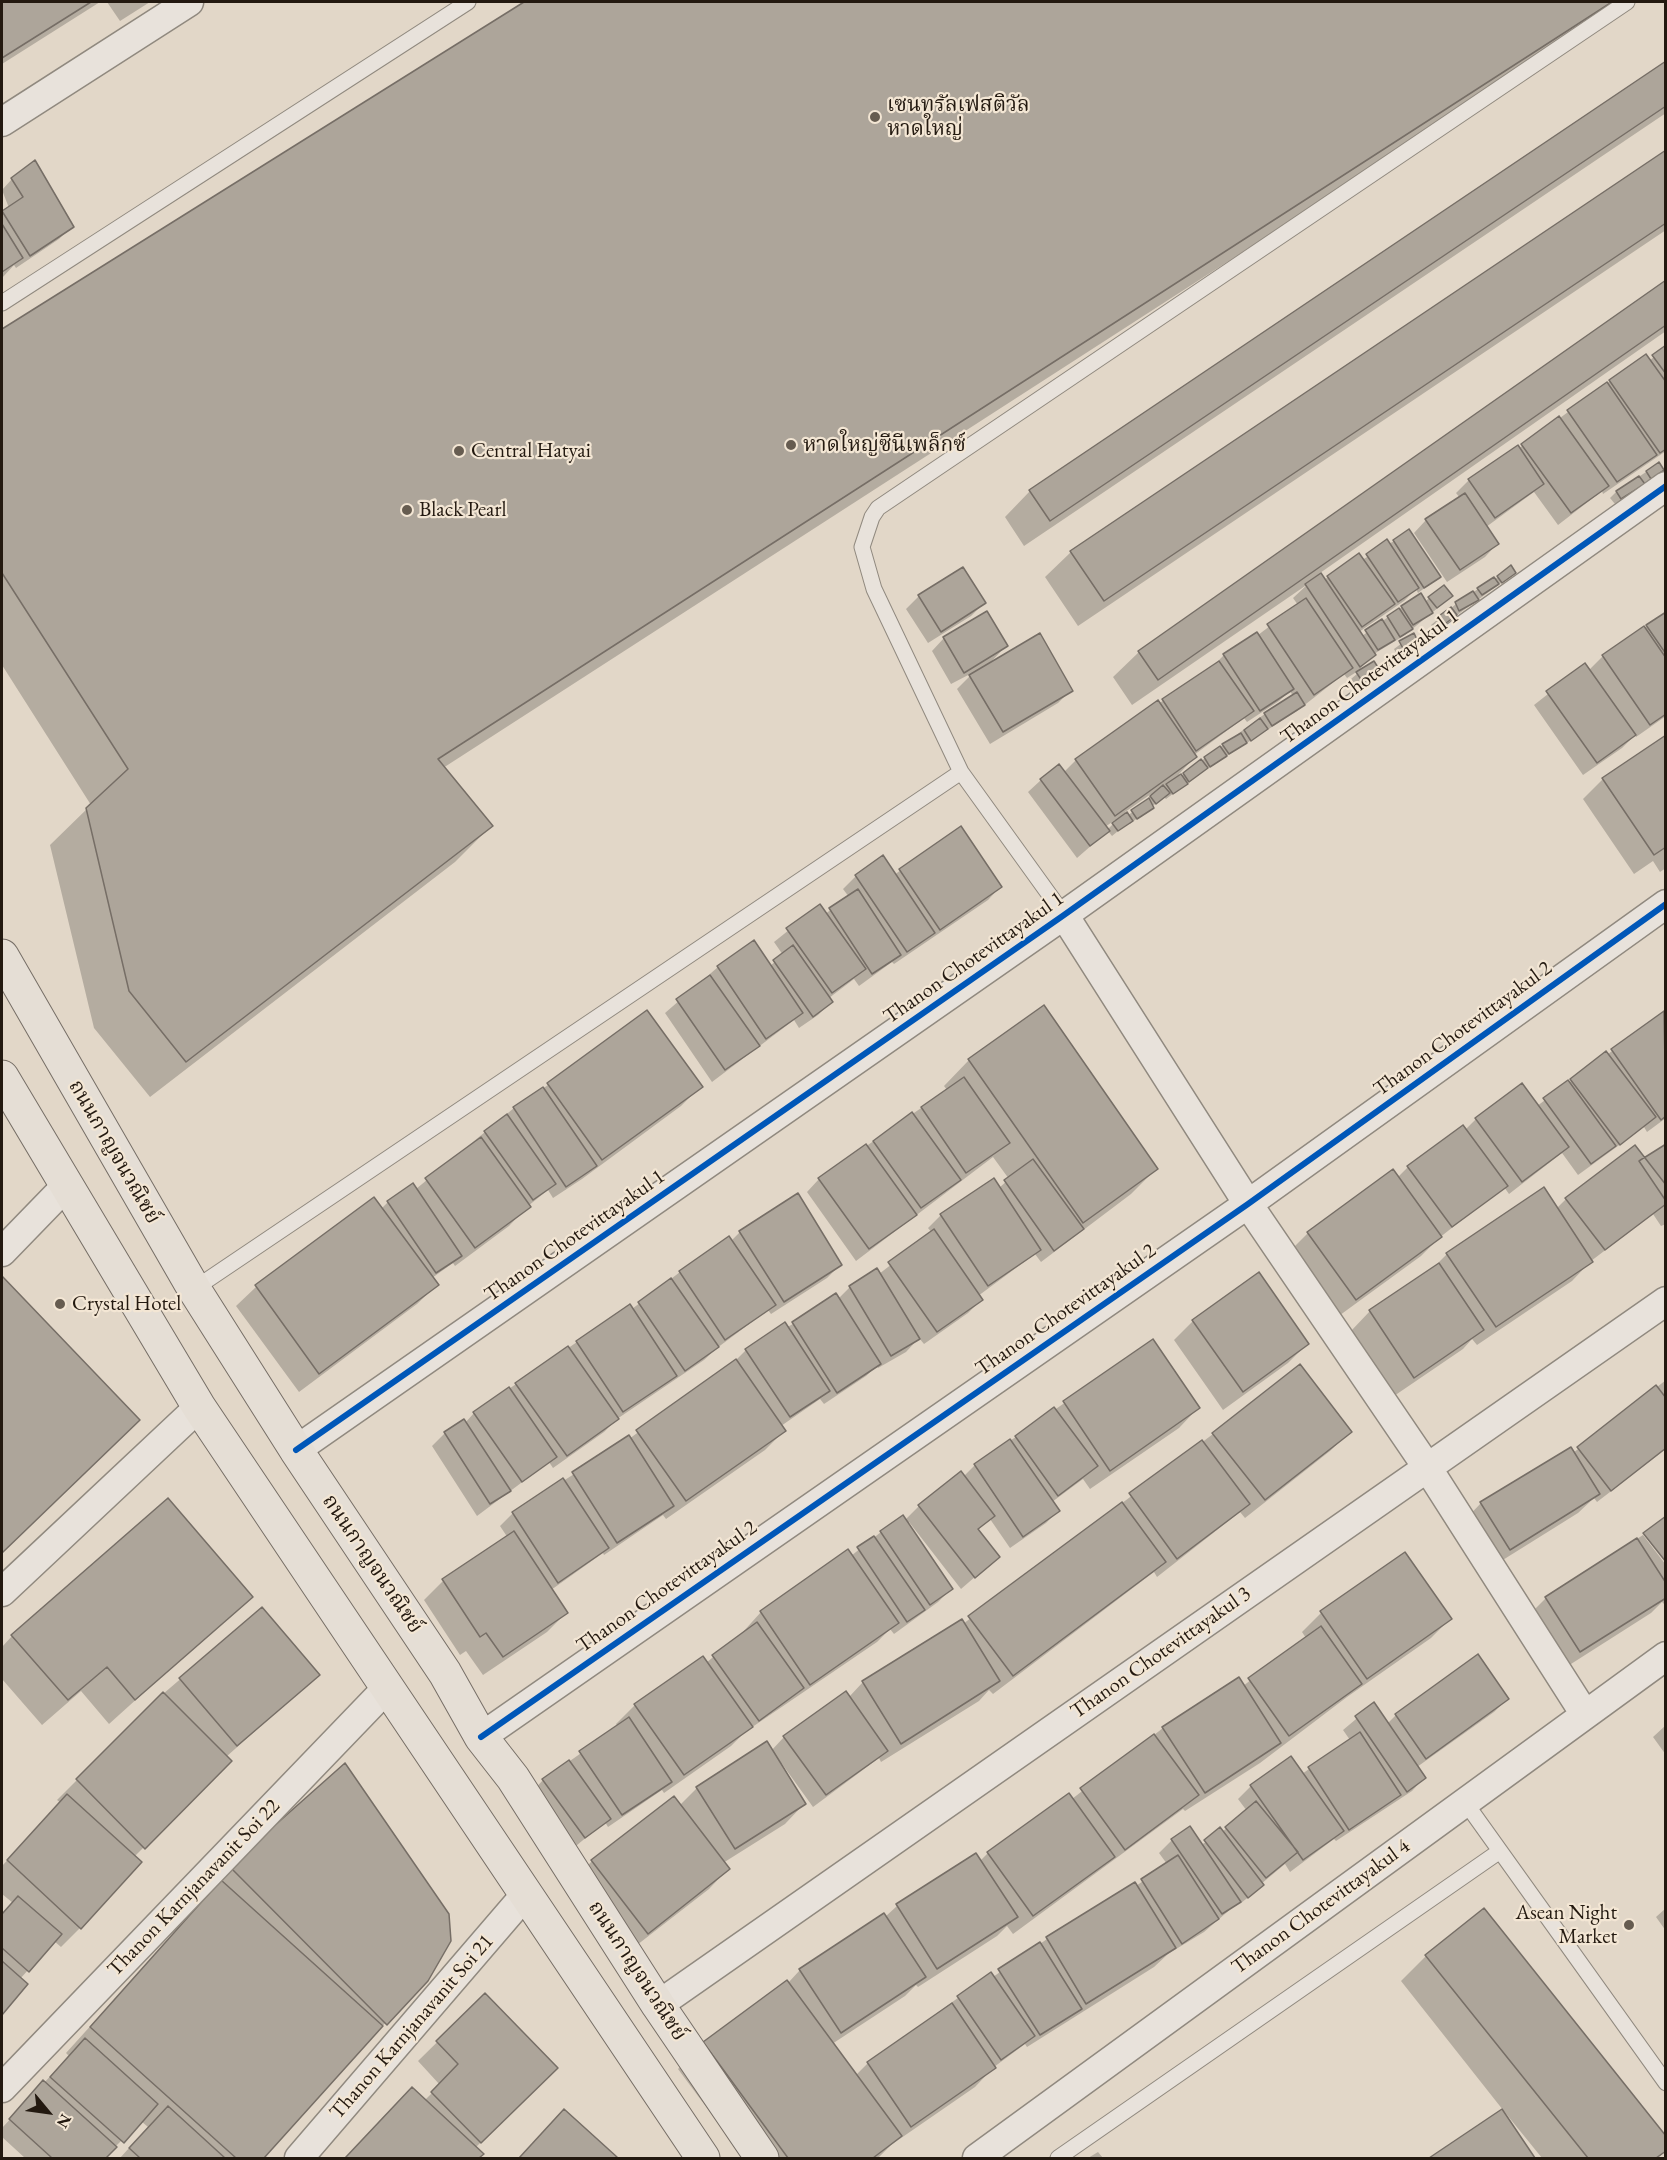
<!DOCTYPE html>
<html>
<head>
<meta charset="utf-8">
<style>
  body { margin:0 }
  #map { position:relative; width:1667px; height:2160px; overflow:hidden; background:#e2d7c8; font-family:"EB Garamond",serif }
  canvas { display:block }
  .frame { position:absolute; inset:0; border:3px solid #231910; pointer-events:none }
  .north { position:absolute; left:18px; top:2082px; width:60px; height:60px; -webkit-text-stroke:4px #f3e6d4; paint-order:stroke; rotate:119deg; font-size:16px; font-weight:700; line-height:24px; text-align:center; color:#231910 }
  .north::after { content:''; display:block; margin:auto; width:21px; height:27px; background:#231910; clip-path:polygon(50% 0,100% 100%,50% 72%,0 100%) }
</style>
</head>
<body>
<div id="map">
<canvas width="1667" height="2160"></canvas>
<div class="frame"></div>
<div class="north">N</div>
</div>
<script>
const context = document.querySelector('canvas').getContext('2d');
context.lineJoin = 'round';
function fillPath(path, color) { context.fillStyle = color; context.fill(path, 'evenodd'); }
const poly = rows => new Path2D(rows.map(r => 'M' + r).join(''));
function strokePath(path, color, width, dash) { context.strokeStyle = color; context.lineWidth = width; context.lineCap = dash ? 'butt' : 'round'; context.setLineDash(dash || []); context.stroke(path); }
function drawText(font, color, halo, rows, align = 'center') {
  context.font = font + ' "EB Garamond","Noto Serif Thai",serif'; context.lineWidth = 4.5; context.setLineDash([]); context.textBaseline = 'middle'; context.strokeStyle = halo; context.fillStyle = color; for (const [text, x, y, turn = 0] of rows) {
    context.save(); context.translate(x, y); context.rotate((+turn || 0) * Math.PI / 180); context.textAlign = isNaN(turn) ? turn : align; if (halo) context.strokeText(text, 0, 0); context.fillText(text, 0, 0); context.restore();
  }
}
const shadow = poly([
  [2,2,100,2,2,64],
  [107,2,150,2,120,21],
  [527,2,1630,2,443,768,491,826,455,862,150,1097,94,1028,50,845,91,805,2,665,2,331],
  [1666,63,1666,113,1024,546,1005,517,1030,491],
  [1666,151,1666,230,1078,626,1045,577,1071,552],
  [12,179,72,226,59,239,16,268,14,265,2,278,2,213,9,208,2,190],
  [1666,282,1666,331,1320,573,1324,580,1359,555,1362,560,1394,541,1439,577,1418,593,1416,589,1404,601,1359,632,1362,636,1402,607,1425,602,1429,598,1445,602,1405,635,1374,654,1358,671,1347,678,1344,674,1297,711,1203,771,1166,799,1164,797,1130,824,1129,822,1112,836,1108,831,1077,858,1028,792,1041,780,1064,772,1076,760,1211,668,1224,655,1258,635,1298,605,1293,598,1308,584,1132,705,1113,677,1139,652],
  [1290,691,1293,696,1266,713,1181,776,1179,774,1195,757,1194,755,1244,718,1247,722,1279,701],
  [1151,794,1146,802,1127,816,1125,812],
  [1115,820,1116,821,1107,830,1105,827],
  [1666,347,1666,451,1603,494,1602,491,1558,525,1534,492,1486,527,1497,544,1485,557,1447,582,1414,533,1426,520,1460,498,1456,493,1469,480,1518,449,1610,381,1649,361],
  [1658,464,1662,470,1656,476,1615,504,1610,498,1616,492],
  [1515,573,1435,631,1431,625,1456,604,1478,589,1498,577],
  [919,596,984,603,971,616,928,643,906,609],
  [1666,614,1666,716,1636,737,1635,735,1622,748,1583,775,1534,705,1585,665,1589,670,1603,656],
  [1413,635,1418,644,1398,657,1394,649],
  [944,638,1006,646,989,664,1071,690,1058,703,990,744,957,689,974,672,951,684,932,651],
  [1378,669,1355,686,1351,679,1358,673],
  [1666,736,1666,868,1660,872,1653,861,1634,874,1583,799,1602,780],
  [961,828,1000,887,988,900,894,964,892,962,859,986,854,979,829,998,831,1002,818,1015,799,1028,794,1020,712,1082,665,1013,718,967,770,966,783,955,774,942,819,906,825,914,849,897,843,889,856,876,894,875],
  [1664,1013,1666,1118,1647,1132,1644,1127,1578,1175,1562,1153,1509,1194,1504,1187,1439,1238,1421,1256,1336,1318,1289,1252,1308,1233,1397,1178,1408,1167,1465,1130,1476,1119,1537,1106],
  [969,1060,1156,1169,1131,1194,1041,1262,1035,1254,978,1296,981,1300,968,1313,924,1344,919,1338,906,1352,878,1368,877,1366,866,1376,824,1404,820,1399,781,1426,784,1431,765,1450,666,1519,663,1515,604,1555,603,1553,551,1590,566,1613,547,1632,483,1675,466,1651,460,1655,424,1600,443,1581,508,1538,500,1526,513,1513,629,1439,733,1363,746,1350,838,1299,850,1287,877,1270,879,1274,932,1233,928,1228,941,1215,999,1188,1009,1179,993,1157,856,1261,807,1192,819,1179,947,1090,944,1086],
  [548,1085,701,1086,681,1106,582,1179,553,1198,548,1190,528,1206,509,1226,455,1266,453,1263,432,1278,437,1285,417,1304,299,1392,236,1306,256,1287,374,1199,381,1209,388,1202,416,1189,514,1108],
  [1666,1145,1666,1224,1661,1226,1653,1214,1591,1261,1572,1281,1477,1345,1472,1339,1463,1349,1394,1396,1351,1331,1370,1311,1432,1269,1447,1254,1556,1209,1566,1199,1644,1159],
  [740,1232,840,1265,827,1278,771,1314,768,1310,717,1348,704,1360,617,1419,604,1432,553,1468,549,1462,477,1516,432,1446,445,1433,465,1423,474,1413,577,1342,632,1309,680,1272,729,1239,731,1241],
  [2,1278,138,1420,2,1552],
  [1193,1321,1307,1344,1288,1363,1223,1410,1174,1340],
  [1152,1342,1198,1408,1179,1428,1090,1489,1083,1479,1052,1502,1059,1510,1046,1523,1010,1548,990,1519,978,1530,998,1557,961,1589,909,1522,907,1524,951,1589,938,1602,894,1634,890,1629,877,1642,745,1732,731,1746,664,1793,662,1790,608,1827,605,1822,571,1850,531,1793,543,1780,618,1727,616,1724,635,1705,706,1663,742,1633,761,1612,848,1551,851,1556,881,1532,905,1520,919,1506,963,1477,974,1466],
  [1666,1380,1666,1449,1597,1502,1594,1498,1578,1513,1490,1568,1462,1523,1481,1503,1573,1453],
  [1350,1432,1330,1451,1245,1518,1240,1512,1157,1577,1154,1572,993,1694,989,1690,979,1701,881,1762,879,1758,813,1807,782,1764,780,1765,804,1804,785,1824,723,1863,728,1869,709,1889,628,1952,573,1881,592,1861,679,1806,697,1788,766,1743,771,1751,784,1737,849,1697,863,1682,963,1624,1213,1434],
  [1643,1535,1666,1565,1666,1606,1662,1602,1651,1613,1560,1671,1527,1617,1546,1598],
  [251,1596,109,1724,81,1691,42,1725,2,1679,2,1647,12,1636],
  [262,1609,318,1675,226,1757,230,1761,134,1857,140,1862,80,1928,61,1947,54,1941,20,1979,26,1984,2,2013,2,1915,13,1903,2,1894,2,1866,61,1803,57,1800,163,1694],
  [1321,1613,1450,1619,1431,1638,1347,1697,1260,1763,1185,1811,1183,1809,1013,1934,1007,1926,997,1936,918,1987,916,1985,905,1996,832,2044,856,2075,868,2063,991,1974,993,1977,1047,1939,1136,1886,1167,1864,1159,1853,1172,1840,1201,1845,1222,1832,1247,1811,1238,1799,1251,1786,1302,1774,1350,1740,1343,1730,1374,1704,1387,1724,1396,1715,1507,1699,1494,1712,1417,1767,1424,1778,1412,1791,1336,1841,1334,1839,1290,1872,1285,1864,1261,1884,1256,1891,1241,1903,1240,1901,1204,1932,1168,1954,1154,1967,1027,2047,1025,2044,994,2067,975,2087,891,2145,878,2158,744,2158,678,2069,704,2043,788,1983,800,1970,885,1917,897,1906,980,1861,988,1853,1072,1799,1163,1728,1243,1686,1306,1638,1302,1632],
  [1666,1725,1666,1755,1653,1737],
  [230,1868,427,1980,360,2049,262,2158,120,2158,148,2127,141,2121,104,2158,25,2158,2,2137,2,2128,69,2056,66,2053,208,1896,205,1893],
  [1666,1908,1666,1931,1656,1917],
  [1426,1956,1666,2151,1658,2158,1542,2158,1503,2110,1502,2111,1534,2158,1432,2158,1503,2110,1401,1981],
  [485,1995,556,2068,475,2148,482,2154,477,2158,345,2158,386,2114,424,2101,440,2085,418,2061],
  [545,2130,614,2157,519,2158],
  [1098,2152,1103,2158,1088,2158]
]);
const building = poly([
  [2,2,91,2,2,58,2,2],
  [524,2,1612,2,438,759,493,826,186,1062,129,991,86,808,128,769,2,573,2,329,524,2],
  [1666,61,1666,106,1050,521,1029,490,1666,61],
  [1666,150,1666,223,1104,601,1070,551,1666,150],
  [35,160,74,227,30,256,2,211,23,197,11,178,35,160],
  [2,224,23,258,2,272,2,224],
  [1666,280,1666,325,1158,680,1138,651,1666,280],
  [1666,345,1666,374,1652,355,1666,345],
  [1646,354,1666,382,1666,449,1660,453,1609,380,1646,354],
  [1607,382,1657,455,1617,482,1567,410,1607,382],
  [1559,416,1609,486,1571,513,1521,444,1559,416],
  [1518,445,1544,484,1495,518,1468,479,1518,445],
  [1659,462,1664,470,1651,479,1646,471,1659,462],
  [1639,476,1645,484,1621,499,1616,491,1639,476],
  [1465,493,1499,544,1460,570,1425,519,1465,493],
  [1409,529,1441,577,1424,588,1393,540,1409,529],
  [1387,539,1419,588,1398,602,1366,554,1387,539],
  [1359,553,1395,604,1362,627,1327,576,1359,553],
  [1511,565,1516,573,1502,583,1497,576,1511,565],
  [963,567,986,603,941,632,918,595,963,567],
  [1321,573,1376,655,1360,667,1305,584,1321,573],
  [1494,577,1499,584,1482,595,1477,588,1494,577],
  [1444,585,1453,596,1437,608,1428,597,1444,585],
  [1473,591,1479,600,1459,611,1455,602,1473,591],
  [1421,593,1433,613,1413,625,1401,606,1421,593],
  [1306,598,1353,668,1314,695,1267,624,1306,598],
  [1451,607,1457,615,1442,626,1436,618,1451,607],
  [1399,608,1413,629,1400,637,1387,616,1399,608],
  [987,611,1008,646,964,673,943,637,987,611],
  [1666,612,1666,654,1646,625,1666,612],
  [1382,619,1395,640,1378,650,1365,630,1382,619],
  [1644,626,1666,658,1666,714,1650,725,1602,655,1644,626],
  [1257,632,1294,689,1260,711,1223,654,1257,632],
  [1040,633,1073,691,1003,732,969,675,1040,633],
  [1414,633,1419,644,1405,652,1399,641,1414,633],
  [1219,661,1254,711,1196,751,1162,699,1219,661],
  [1374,661,1379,669,1362,681,1356,672,1374,661],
  [1585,663,1636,735,1597,763,1546,691,1585,663],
  [1297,692,1305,705,1272,726,1264,713,1297,692],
  [1158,700,1197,757,1115,816,1075,759,1158,700],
  [1260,718,1268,729,1251,741,1244,730,1260,718],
  [1241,733,1247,743,1229,754,1222,744,1241,733],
  [1666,735,1666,847,1654,855,1602,778,1666,735],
  [1220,746,1227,756,1210,767,1204,757,1220,746],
  [1201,759,1208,768,1189,782,1183,773,1201,759],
  [1059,764,1110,831,1090,846,1040,779,1059,764],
  [1181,774,1188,784,1173,794,1166,784,1181,774],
  [1163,785,1170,793,1156,804,1150,796,1163,785],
  [1149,798,1154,808,1137,819,1131,810,1149,798],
  [1127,812,1133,821,1118,831,1112,823,1127,812],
  [961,826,1002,887,940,930,899,869,961,826],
  [883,855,935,933,907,952,855,875,883,855],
  [858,889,901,955,872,974,829,908,858,889],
  [820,904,866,969,832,993,786,928,820,904],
  [754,940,803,1013,766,1039,717,966,754,940],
  [793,945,833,1002,813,1017,773,960,793,945],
  [710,975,760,1046,725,1070,676,999,710,975],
  [1044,1005,1158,1169,1083,1223,968,1059,1044,1005],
  [647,1010,703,1087,602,1160,547,1083,647,1010],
  [1664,1011,1666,1116,1661,1120,1611,1049,1664,1011],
  [1606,1051,1656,1117,1620,1145,1570,1079,1606,1051],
  [964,1077,1010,1143,966,1173,921,1107,964,1077],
  [1568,1080,1616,1146,1591,1164,1543,1098,1568,1080],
  [1522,1083,1569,1147,1522,1182,1475,1118,1522,1083],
  [543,1087,597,1166,566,1187,513,1107,543,1087],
  [912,1112,961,1180,921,1208,873,1141,912,1112],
  [507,1114,556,1184,533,1200,484,1131,507,1114],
  [1463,1125,1508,1186,1452,1227,1407,1166,1463,1125],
  [481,1137,531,1207,475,1248,425,1178,481,1137],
  [866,1144,917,1215,869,1249,818,1178,866,1144],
  [1666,1144,1666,1201,1639,1161,1666,1144],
  [1635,1145,1666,1185,1666,1204,1605,1250,1565,1198,1635,1145],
  [1033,1159,1084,1229,1054,1251,1004,1180,1033,1159],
  [1393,1169,1442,1237,1356,1300,1307,1232,1393,1169],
  [994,1178,1041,1250,988,1286,940,1214,994,1178],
  [413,1183,462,1256,436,1273,387,1201,413,1183],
  [1544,1187,1593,1262,1496,1327,1446,1253,1544,1187],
  [798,1193,842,1265,784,1302,739,1231,798,1193],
  [374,1197,439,1285,319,1374,255,1285,374,1197],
  [934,1229,983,1300,937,1332,888,1262,934,1229],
  [729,1236,776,1305,725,1340,679,1271,729,1236],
  [1439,1263,1484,1330,1414,1378,1369,1310,1439,1263],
  [877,1268,920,1339,891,1356,849,1286,877,1268],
  [1259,1272,1309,1344,1243,1392,1192,1320,1259,1272],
  [2,1276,140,1420,2,1553,2,1276],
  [671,1278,719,1347,685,1371,638,1302,671,1278],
  [836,1293,881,1364,837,1393,792,1322,836,1293],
  [630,1304,677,1376,623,1412,576,1341,630,1304],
  [785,1322,830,1391,790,1417,745,1349,785,1322],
  [1153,1339,1200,1408,1110,1471,1063,1401,1153,1339],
  [568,1346,619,1419,567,1456,515,1383,568,1346],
  [736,1359,786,1431,686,1501,636,1430,736,1359],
  [1300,1364,1352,1432,1265,1500,1212,1433,1300,1364],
  [1656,1385,1666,1398,1666,1448,1611,1491,1577,1447,1656,1385],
  [509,1387,557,1457,522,1482,473,1412,509,1387],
  [1054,1407,1098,1466,1058,1496,1015,1436,1054,1407],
  [464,1419,511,1491,490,1504,444,1432,464,1419],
  [629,1435,674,1506,617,1543,572,1472,629,1435],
  [1010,1439,1060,1511,1023,1537,974,1464,1010,1439],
  [1202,1440,1250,1504,1177,1559,1129,1493,1202,1440],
  [1571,1447,1600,1494,1510,1550,1480,1502,1571,1447],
  [961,1471,995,1516,978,1529,1000,1557,975,1578,918,1505,961,1471],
  [563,1478,609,1548,558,1583,512,1512,563,1478],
  [168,1498,253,1597,135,1700,107,1667,68,1700,11,1635,168,1498],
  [1122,1502,1166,1562,1013,1676,968,1616,1122,1502],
  [903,1515,953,1589,930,1605,880,1531,903,1515],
  [1666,1516,1666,1562,1643,1533,1666,1516],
  [514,1531,568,1613,503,1657,486,1633,480,1637,442,1579,514,1531],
  [874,1536,925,1610,907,1622,857,1547,874,1536],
  [1637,1538,1666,1583,1666,1598,1580,1652,1545,1597,1637,1538],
  [848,1549,899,1623,810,1685,760,1611,848,1549],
  [1405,1552,1452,1619,1367,1679,1320,1611,1405,1552],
  [262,1607,320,1675,237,1746,179,1678,262,1607],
  [962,1619,1000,1681,901,1744,862,1681,962,1619],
  [757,1622,804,1688,759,1721,712,1655,757,1622],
  [1321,1626,1362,1684,1289,1736,1248,1678,1321,1626],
  [1478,1654,1509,1699,1426,1759,1395,1714,1478,1654],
  [703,1656,753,1727,684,1775,634,1704,703,1656],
  [1239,1677,1281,1743,1205,1793,1162,1727,1239,1677],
  [846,1691,888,1751,826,1795,783,1736,846,1691],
  [163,1692,232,1761,145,1849,76,1779,163,1692],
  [1374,1702,1426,1778,1407,1792,1355,1716,1374,1702],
  [629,1717,672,1782,622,1815,579,1751,629,1717],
  [1360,1732,1401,1795,1349,1830,1308,1767,1360,1732],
  [1154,1734,1199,1795,1125,1850,1080,1788,1154,1734],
  [767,1741,806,1804,735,1849,696,1787,767,1741],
  [1291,1756,1344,1831,1303,1860,1250,1785,1291,1756],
  [569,1760,611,1819,585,1838,542,1779,569,1760],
  [345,1763,449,1914,451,1941,428,1981,387,2025,229,1866,345,1763],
  [1069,1793,1115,1857,1033,1916,987,1852,1069,1793],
  [67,1794,142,1862,81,1929,7,1860,67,1794],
  [674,1796,730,1869,648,1934,591,1860,674,1796],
  [1256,1801,1298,1852,1266,1878,1225,1827,1256,1801],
  [1190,1826,1241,1902,1222,1914,1171,1839,1190,1826],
  [1220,1827,1264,1885,1248,1898,1204,1840,1220,1827],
  [976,1853,1018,1917,937,1969,896,1904,976,1853],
  [1178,1855,1219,1919,1182,1944,1141,1879,1178,1855],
  [221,1880,383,2026,264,2158,236,2158,90,2027,221,1880],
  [1135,1882,1176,1948,1086,2004,1046,1937,1135,1882],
  [18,1896,62,1934,29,1972,2,1948,2,1914,18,1896],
  [1484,1908,1666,2136,1666,2151,1656,2158,1588,2158,1425,1955,1484,1908],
  [884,1913,926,1977,841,2033,799,1969,884,1913],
  [1040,1942,1082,2009,1040,2035,998,1969,1040,1942],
  [2,1961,28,1984,2,2015,2,1961],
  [991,1972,1035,2036,1001,2060,957,1996,991,1972],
  [787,1980,902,2136,873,2158,788,2158,703,2042,787,1980],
  [485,1993,558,2068,481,2143,431,2092,458,2064,436,2041,485,1993],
  [952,2003,996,2068,911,2127,867,2062,952,2003],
  [85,2038,158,2104,124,2143,50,2077,85,2038],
  [43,2080,117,2147,106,2158,52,2158,9,2119,43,2080],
  [412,2087,484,2154,479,2158,345,2158,412,2087],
  [168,2106,225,2158,140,2158,129,2148,168,2106],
  [564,2109,617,2157,615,2158,519,2158,564,2109],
  [1502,2109,1535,2158,1429,2158,1502,2109]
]);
const lane = poly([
  [2,303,468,2],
  [1064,915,961,772,874,589,862,547,872,517,878,508,1627,2],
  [194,1289,961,772],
  [1465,1802,1666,2083],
  [1058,2158,1500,1851]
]);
const street = poly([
  [2,122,189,2],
  [1064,915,1248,1204,1427,1467,1584,1713],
  [2,1252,66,1186],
  [296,1450,1064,915,1666,486],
  [2,1592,199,1407],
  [481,1737,1248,1204,1666,904],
  [658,2005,1666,1301],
  [2,2088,386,1689],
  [299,2158,525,1895],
  [977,2158,1666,1656]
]);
const primary = poly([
  [2,956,194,1289,296,1450,445,1673,481,1737,513,1778,658,2005,762,2158],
  [2,1077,199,1407,703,2158]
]);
const cycleway = poly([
  [296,1450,1064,915,1666,486],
  [481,1737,1248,1204,1666,904]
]);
const markers = [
  [875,117,6,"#665c50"],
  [791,445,6,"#665c50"],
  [459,451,6,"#665c50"],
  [407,510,6,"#665c50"],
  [60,1304,6,"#665c50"],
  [1629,1925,6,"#665c50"]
];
const poiNames = [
  ["เซนทรัลเฟสติวัล",887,105],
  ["หาดใหญ่",887,129],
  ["หาดใหญ่ซีนีเพล็กซ์",803,445],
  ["Central Hatyai",471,451],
  ["Black Pearl",419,510],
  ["Crystal Hotel",72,1304],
  ["Asean Night",1617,1913,"right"],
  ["Market",1617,1937,"right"]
];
const streetNames = [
  ["Thanon Chotevittayakul 1",1370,677,-36],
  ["Thanon Chotevittayakul 1",974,958,-35],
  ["Thanon Chotevittayakul 2",1463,1029,-36],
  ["ถนนกาญจนวณิชย์",114,1152,60],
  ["Thanon Chotevittayakul 1",575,1236,-35],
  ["Thanon Chotevittayakul 2",1066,1310,-35],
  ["ถนนกาญจนวณิชย์",372,1564,56],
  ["Thanon Chotevittayakul 2",667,1587,-35],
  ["Thanon Chotevittayakul 3",1161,1653,-35],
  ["Thanon Karnjanavanit Soi 22",194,1888,-46],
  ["Thanon Chotevittayakul 4",1321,1907,-36],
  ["ถนนกาญจนวณิชย์",637,1971,57],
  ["Thanon Karnjanavanit Soi 21",412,2027,-49]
];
fillPath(shadow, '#0003');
fillPath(building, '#ada59a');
strokePath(building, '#766e66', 1.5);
strokePath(lane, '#90897f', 17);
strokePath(street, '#90897f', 31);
strokePath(primary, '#766e66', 35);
strokePath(lane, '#e8e2db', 15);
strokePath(street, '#e8e2db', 28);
strokePath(primary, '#e5ded5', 33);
strokePath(cycleway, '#0057b8', 6);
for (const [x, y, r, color] of markers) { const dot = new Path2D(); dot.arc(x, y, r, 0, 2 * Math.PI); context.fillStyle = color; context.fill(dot); strokePath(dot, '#f3e6d4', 2); }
drawText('21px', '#231910', '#f3e6d4', poiNames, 'left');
drawText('21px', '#231910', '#f3e6d4', streetNames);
</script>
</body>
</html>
